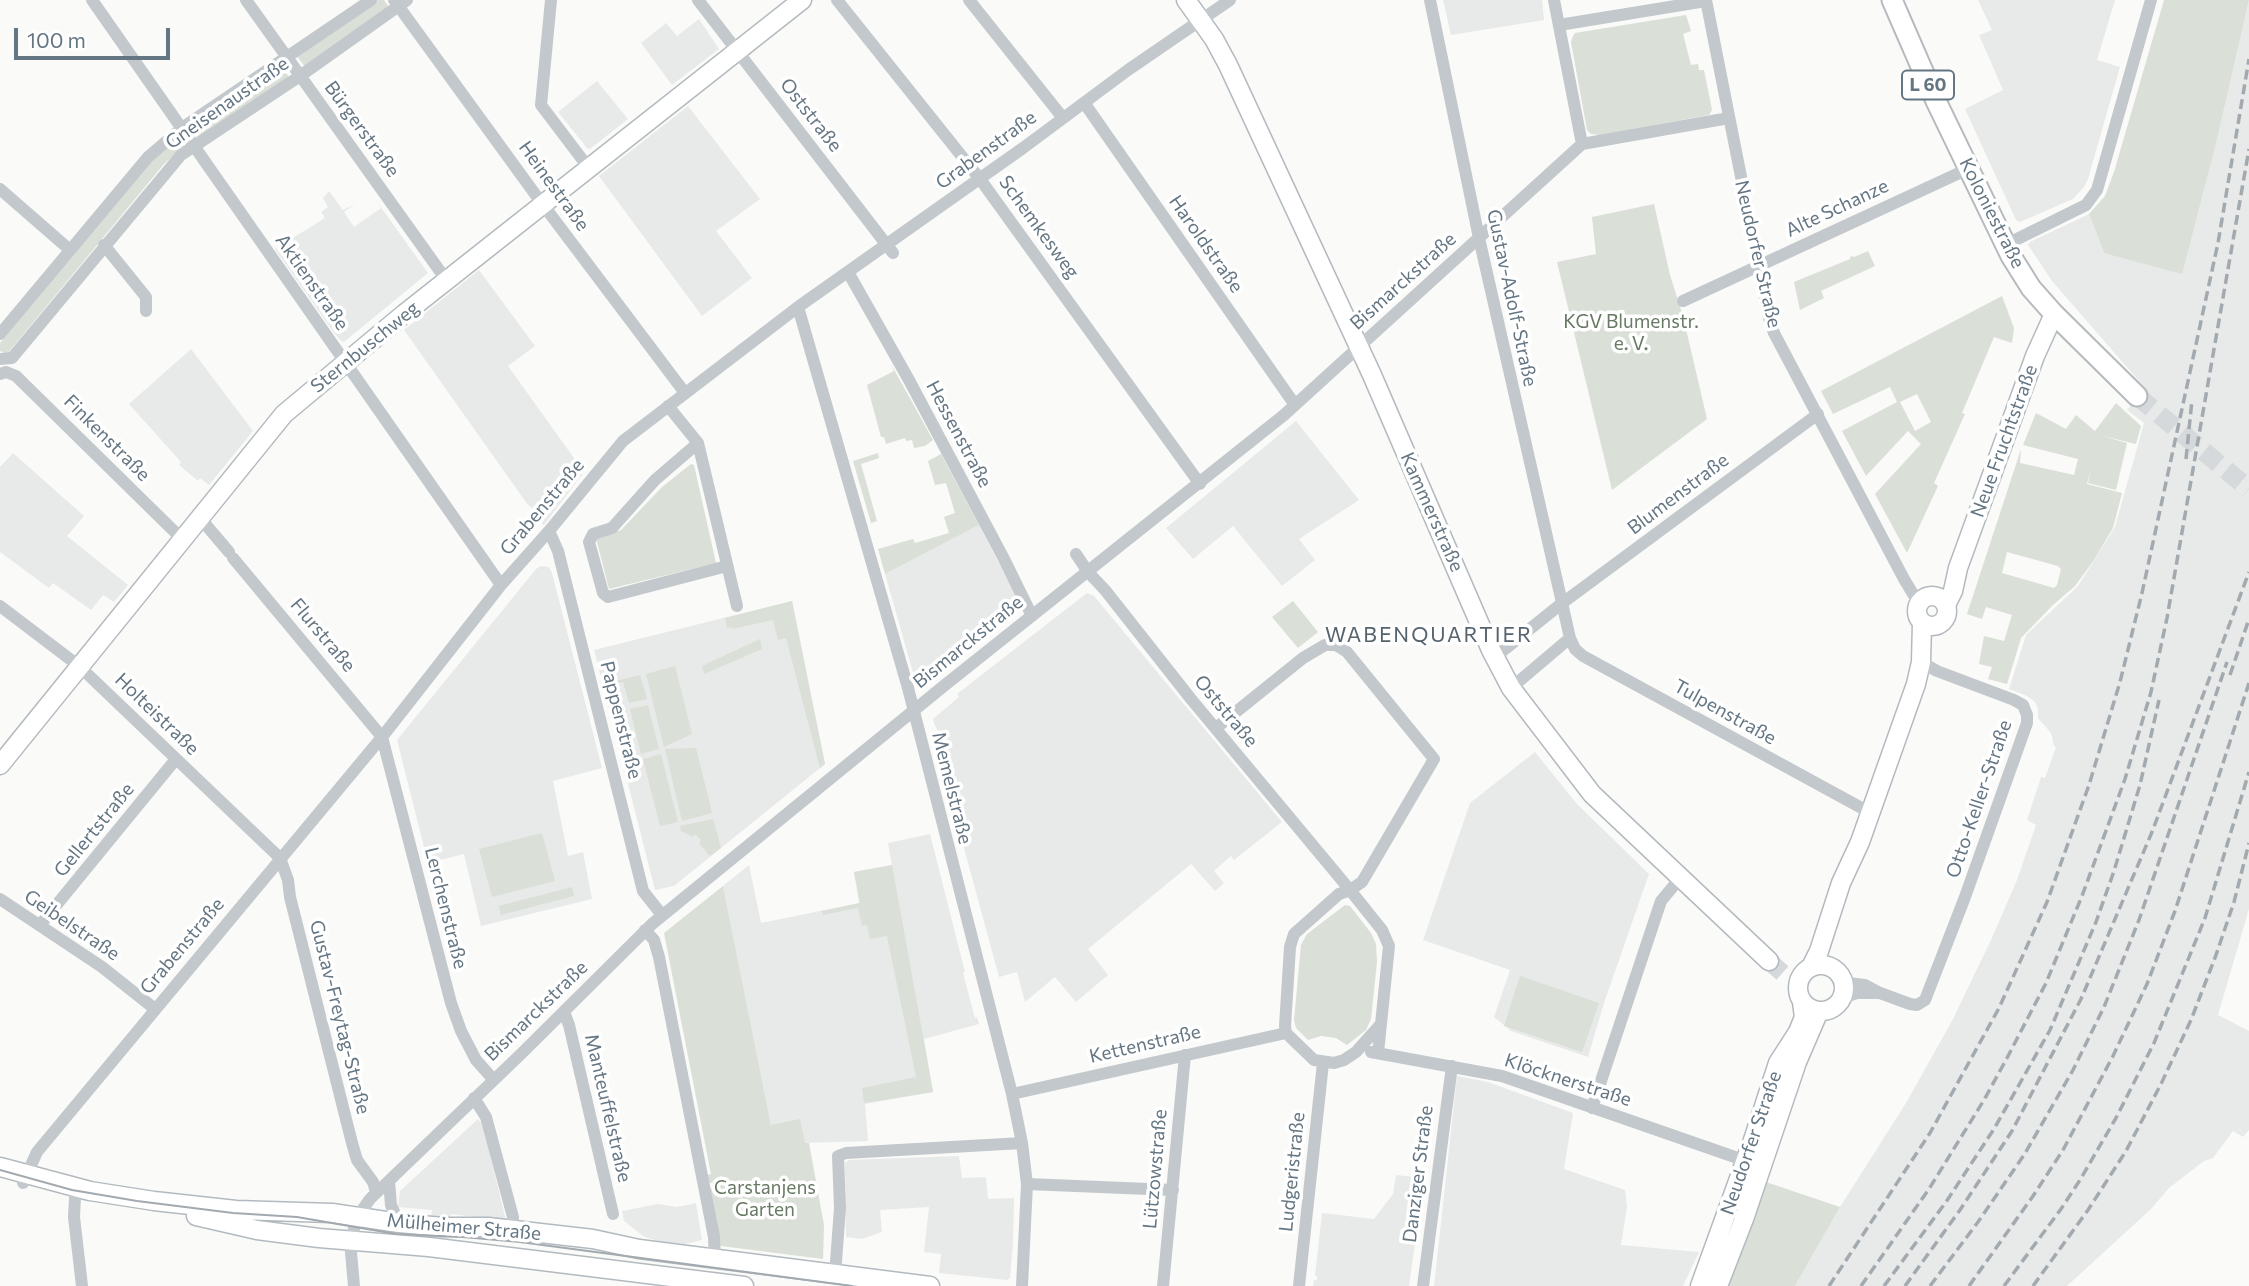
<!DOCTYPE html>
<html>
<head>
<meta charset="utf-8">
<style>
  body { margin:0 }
  #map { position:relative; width:2249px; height:1286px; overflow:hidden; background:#fafaf8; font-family:Commissioner,sans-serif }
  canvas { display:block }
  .scale { position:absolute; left:14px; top:28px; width:156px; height:32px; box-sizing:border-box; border:4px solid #657683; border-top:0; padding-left:9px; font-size:21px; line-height:24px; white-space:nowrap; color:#657683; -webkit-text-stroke:5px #fff; paint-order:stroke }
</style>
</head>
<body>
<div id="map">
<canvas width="2249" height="1286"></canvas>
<div class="scale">100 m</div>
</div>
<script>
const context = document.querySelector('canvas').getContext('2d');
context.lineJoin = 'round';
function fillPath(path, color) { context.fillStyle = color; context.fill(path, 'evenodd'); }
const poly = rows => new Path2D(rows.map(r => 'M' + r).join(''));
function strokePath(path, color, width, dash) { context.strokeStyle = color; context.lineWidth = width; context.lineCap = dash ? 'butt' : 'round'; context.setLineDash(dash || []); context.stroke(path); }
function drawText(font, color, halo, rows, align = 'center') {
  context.font = font + ' Commissioner,sans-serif'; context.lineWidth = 7; context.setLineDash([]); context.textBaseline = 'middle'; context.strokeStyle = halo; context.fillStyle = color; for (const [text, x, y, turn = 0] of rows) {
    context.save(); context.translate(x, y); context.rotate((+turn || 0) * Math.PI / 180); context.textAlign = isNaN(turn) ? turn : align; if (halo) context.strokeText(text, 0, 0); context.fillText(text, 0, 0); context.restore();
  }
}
const built = poly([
  [1443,0,1542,0,1544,20,1451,35],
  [1978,0,2115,0,2097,60,2120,67,2088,179,2084,187,2073,199,2020,222,2016,220,1965,109,2003,90,1979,35,1992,30],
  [2249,0,2249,909,2218,1015,2249,1031,2249,1130,2243,1137,2233,1131,2213,1158,2204,1161,2169,1188,2151,1209,2067,1286,1795,1286,1840,1207,1906,1103,1952,1021,1991,940,2017,880,2036,825,2027,820,2041,777,2045,778,2056,747,2054,746,2051,733,2038,718,2038,709,2035,702,2027,696,2009,689,2026,635,2078,586,2115,527,2144,423,2127,410,2145,388,2052,281,2028,245,2030,242,2089,214,2104,253,2219,131],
  [699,19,719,49,672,85,641,43,666,23,677,36],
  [597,81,628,119,590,149,587,148,558,112],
  [688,106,760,199,716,231,752,278,702,316,599,176],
  [329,191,343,210,355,204,344,212,354,227,381,208,370,192,428,273,344,342,341,341,334,333,275,249,325,218,321,212,328,207,323,198],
  [479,270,535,346,508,366,584,472,544,525,529,514,533,509,528,505,404,330],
  [191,349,253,431,209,485,200,478,198,481,179,465,181,462,129,404],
  [1296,421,1359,500,1299,539,1315,560,1282,586,1233,526,1193,559,1166,528],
  [13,453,84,516,67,536,128,585,114,602,103,595,91,610,53,583,49,588,0,552,0,467],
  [979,525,1021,606,928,681,914,676,885,574],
  [541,566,549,567,552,573,602,768,553,781,568,856,583,852,592,899,481,926,464,854,428,863,397,740,536,569],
  [1087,593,1094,596,1282,822,1234,860,1231,856,1214,871,1224,883,1215,891,1191,864,1088,949,1108,975,1076,1002,1055,977,1025,1002,1017,972,999,977,936,745,943,739,935,726,933,719,959,697,957,694],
  [792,601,825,764,674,886,655,890,594,650],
  [1535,752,1577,804,1649,874,1604,1003,1588,1057,1511,1031,1494,1017,1510,970,1423,940,1470,803],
  [930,834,965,972,963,973,975,1018,977,1017,979,1024,924,1039,933,1092,865,1104,868,1141,805,1143,771,1125,723,886,749,865,761,923,859,903,854,872,892,865,888,843],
  [1457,1076,1488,1082,1573,1113,1564,1169,1625,1190,1627,1207,1621,1245,1699,1252,1683,1286,1434,1286],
  [478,1119,483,1125,506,1221,451,1214,450,1220,431,1218,432,1210,398,1207,400,1191],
  [959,1156,962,1178,986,1177,988,1199,1014,1198,1013,1244,1010,1278,1007,1280,939,1273,941,1254,924,1252,929,1207,880,1210,882,1232,862,1239,846,1237,845,1163,849,1160],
  [1396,1175,1424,1178,1409,1286,1313,1286,1314,1280,1317,1280,1317,1276,1315,1276,1322,1213,1374,1219,1393,1194],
  [696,1203,702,1240,685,1244,662,1243,643,1236,624,1221,622,1211,658,1204,677,1207]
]);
const green = poly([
  [378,0,384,0,389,7,305,67,297,56],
  [2164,0,2249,0,2219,131,2182,274,2104,253,2089,214,2105,196,2114,172],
  [1686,15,1691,31,1683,34,1691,65,1698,64,1699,70,1704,70,1712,110,1709,115,1600,135,1591,134,1587,130,1571,42,1573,36,1575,33],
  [282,67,289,77,197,138,189,128],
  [178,137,184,146,164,164,7,354,0,351,0,343,153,159],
  [1654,204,1670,275,1683,316,1707,419,1612,490,1557,262,1596,254,1592,217],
  [1868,251,1875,266,1821,291,1824,298,1800,310,1794,282,1850,259,1851,256,1854,257],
  [2002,296,2014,328,2012,343,1994,337,1962,413,1965,414,1934,483,1938,486,1907,553,1875,494,1921,444,1908,431,1866,476,1842,431,1897,402,1890,387,1833,414,1821,391],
  [1917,394,1931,422,1915,431,1900,402],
  [891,364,933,440,925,446,914,448,912,440,906,441,905,438,886,444,884,437,881,437,867,385,894,371],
  [2116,403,2141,426,2136,444,2099,435,2127,443,2116,490,2088,483,2091,469,2087,484,2122,493,2113,528,2094,560,2075,586,2053,605,2021,638,2007,684,1988,679,1992,667,1979,664,1984,636,2004,641,2012,615,1986,607,1982,619,1967,614,2021,449,2020,463,2074,475,2078,459,2023,445,2036,413,2066,429,2076,415,2095,431],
  [2007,552,2058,566,2061,569,2057,585,2054,588,2002,573],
  [878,453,879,458,861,464,877,521,871,523,853,461],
  [941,454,979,525,885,574,878,549,913,539,915,543,949,533,944,517,955,513,946,483,935,485,928,461],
  [691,464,694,465,716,563,609,589,596,538,621,530,662,487],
  [792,601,825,764,820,768,786,638,778,640,773,620,732,629,731,627,727,628,725,618],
  [1293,601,1318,632,1298,648,1272,617],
  [760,639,762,649,704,674,702,666],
  [675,666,692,734,664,747,646,674],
  [640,675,647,699,629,703,623,682,603,687,603,684],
  [648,705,659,749,641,754,630,709],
  [696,748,712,813,682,821,665,749],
  [661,754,678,822,660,826,643,759],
  [713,819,721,848,710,856,699,843,701,841,700,839,695,834,693,837,681,831,680,826],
  [542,833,555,881,492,897,479,849],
  [892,865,933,1092,864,1103,862,1088,916,1077,887,936,870,939,867,925,862,926,858,908,823,915,822,911,860,903,854,872],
  [723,886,771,1125,800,1119,805,1143,809,1143,824,1225,823,1259,721,1246,718,1243,709,1189,714,1187,713,1183,707,1182,704,1176,711,1174,664,933],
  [572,887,574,896,501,915,499,906],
  [1345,905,1350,906,1371,933,1376,944,1377,962,1371,1019,1366,1030,1347,1045,1336,1038,1321,1036,1308,1040,1296,1028,1294,1020,1301,945,1307,934],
  [1520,976,1599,1003,1582,1052,1504,1026],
  [1766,1182,1840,1207,1795,1286,1727,1286]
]);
const secondaryTunnel = poly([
  [1769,961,1787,977]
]);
const primaryTunnel = poly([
  [2137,396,2249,489]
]);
const street = poly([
  [92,0,501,585],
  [246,0,447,281],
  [394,0,535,194,685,393],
  [551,0,541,105,588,167],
  [698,0,893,253],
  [837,0,980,179,1200,484],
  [969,0,1063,118],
  [1430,0,1479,238,1570,638,1511,688],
  [1554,0,1582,144],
  [1706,0,1769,318,1774,333,1904,579,1913,594,1921,601],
  [1559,25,1706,1],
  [1085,104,1295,405],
  [1582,144,1729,118],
  [0,189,70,250],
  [104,245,146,297,146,311],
  [2005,245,2086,205,2097,190,2151,0],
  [848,272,909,380,1003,557,1032,616],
  [1683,301,1970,168],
  [798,307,908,688,1012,1094,1022,1143,1027,1184,1022,1286],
  [0,334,148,157,182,128,371,0],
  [0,359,12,358,181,155,300,76,407,0],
  [0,374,6,372,16,376,182,539],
  [668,406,698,443,737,606],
  [698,443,655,480,612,528,593,534,589,542,603,593,608,597,727,566],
  [200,518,229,552],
  [549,531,558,551,643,891,662,915],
  [1076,554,1088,572,1105,590,1191,699,1350,890,1362,882,1434,759,1347,652,1336,645,1325,645,1303,658,1216,728],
  [233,558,382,737,451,1003,461,1031,476,1060,493,1079],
  [0,606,79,666,280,858,288,880,290,897,352,1143,357,1160,373,1182,376,1192],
  [1570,638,1575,649,1583,656,1869,812],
  [1495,657,1561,604,1818,414],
  [0,899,102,967,155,1009],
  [40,925,176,759],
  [645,930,654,940,659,957,714,1237,715,1259],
  [1842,979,1848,983,1865,985,1880,993,1910,1004,1917,1005,1925,1000,1965,897,2027,723,2027,715,2023,705,2014,700,1937,671,1921,662],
  [1842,998,1857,993,1879,993],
  [564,1012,569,1025,613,1214],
  [1371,1052,1502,1076,1752,1163],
  [1378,1053,1389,946,1382,930,1350,890,1339,894,1294,934,1290,947,1285,1026,1286,1033,1314,1060,1334,1063,1344,1060,1356,1052,1381,1024],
  [1012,1094,1286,1033],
  [474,1098,486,1117,513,1217,513,1230],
  [1592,1108,1661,901,1681,877],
  [389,1181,391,1205,399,1223],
  [23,1183,37,1152,382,737,501,585,549,531,623,441,798,307,1023,148,1128,70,1230,0],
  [1027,1184,1173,1190],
  [75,1197,74,1217,82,1286],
  [835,1275,840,1208,838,1156,846,1153,1022,1143],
  [354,1286,350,1241,358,1216,370,1199,522,1053,652,924,945,685,1284,415,1582,144],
  [1163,1286,1185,1055],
  [1299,1286,1323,1063],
  [1423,1286,1452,1066]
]);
const secondary = poly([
  [1186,0,1214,39,1228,65,1372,375,1491,650,1511,688,1592,794,1769,961],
  '1917 611a15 15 0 1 1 30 0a15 15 0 1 1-30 0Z',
  [1946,605,1953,591,1958,568,2035,356,2054,314],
  [0,765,284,414,404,314,802,0],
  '1798 988a23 23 0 1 1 46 0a23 23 0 1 1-46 0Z',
  [1811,967,1819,951,1841,883,1860,842,1916,684,1921,662,1922,623],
  [0,1167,90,1191,154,1201,236,1210,332,1213,399,1223,443,1227,488,1227,593,1239,639,1249,930,1286],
  [196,1216,257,1230,319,1238,429,1247,744,1286],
  [1700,1286,1754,1137,1778,1063,1798,1032,1804,1017,1802,1002],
  [1718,1286,1744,1219,1797,1062,1819,1011]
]);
const primary = poly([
  [1892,0,1936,101,2011,256,2031,288,2054,314,2137,396]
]);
const tram = poly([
  [0,1170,72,1190,137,1201,233,1213,297,1217,396,1234,463,1237,520,1242,852,1286]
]);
const rail = poly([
  [2186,459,2192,400],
  [2230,675,2249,619],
  [1829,1286,1930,1133,1999,1008,2047,902,2089,785,2120,682,2142,593,2218,243,2249,59],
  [1861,1286,1929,1189,1984,1100,2007,1058,2046,983,2082,896,2125,779,2151,692,2167,618,2249,149],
  [1884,1286,1946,1202,1994,1129,2050,1030,2096,922,2114,871,2140,785,2159,700],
  [1905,1286,1960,1210,2012,1131,2081,999,2152,832,2249,572],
  [1930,1286,1978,1222,2024,1155,2073,1070,2104,1007,2139,920,2227,662],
  [1969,1286,2033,1196,2063,1150,2113,1056,2147,984,2175,911,2249,683],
  [2004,1286,2061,1209,2080,1180,2116,1118,2154,1043,2205,918,2249,772],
  [2033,1286,2088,1210,2126,1151,2161,1084,2191,1020,2216,955,2234,902,2249,843]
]);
const shields = [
  [1928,85,52]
];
const shieldNames = [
  ["L 60",1928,85]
];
const streetNames = [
  ["Gneisenaustraße",227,103,-35],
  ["Oststraße",811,115,52],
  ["Bürgerstraße",362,129,54],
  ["Grabenstraße",986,150,-36],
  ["Heinestraße",554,186,54],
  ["Alte Schanze",1837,208,-25],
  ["Koloniestraße",1992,213,63],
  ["Schemkesweg",1039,227,54],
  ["Haroldstraße",1206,244,55],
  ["Neudorfer Straße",1758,254,77],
  ["Bismarckstraße",1403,281,-42],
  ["Aktienstraße",312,282,55],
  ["Gustav-Adolf-Straße",1512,298,78],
  ["Sternbuschweg",365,347,-39],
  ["Hessenstraße",959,434,62],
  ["Finkenstraße",107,438,45],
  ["Neue Fruchtstraße",2004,441,-70],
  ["Blumenstraße",1678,494,-37],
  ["Grabenstraße",542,507,-50],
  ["Kammerstraße",1432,512,66],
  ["Flurstraße",323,635,50],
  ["Bismarckstraße",968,642,-39],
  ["Oststraße",1226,711,50],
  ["Tulpenstraße",1725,712,29],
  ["Holteistraße",157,714,44],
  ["Pappenstraße",621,720,76],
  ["Memelstraße",952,788,76],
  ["Otto-Keller-Straße",1979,799,-71],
  ["Gellertstraße",94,830,-51],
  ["Lerchenstraße",446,908,76],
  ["Geibelstraße",72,925,34],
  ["Grabenstraße",182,946,-50],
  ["Bismarckstraße",536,1011,-44],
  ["Gustav-Freytag-Straße",340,1017,76],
  ["Kettenstraße",1145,1044,-13],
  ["Klöcknerstraße",1568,1080,18],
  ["Manteuffelstraße",608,1108,77],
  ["Neudorfer Straße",1751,1143,-71],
  ["Lützowstraße",1155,1169,-85],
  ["Ludgeristraße",1292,1172,-84],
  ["Danziger Straße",1418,1174,-83],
  ["Mülheimer Straße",464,1227,5]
];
const parkNames = [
  ["KGV Blumenstr.",1631,322],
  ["e. V.",1631,344],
  ["Carstanjens",765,1188],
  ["Garten",765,1210]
];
const neighbourhoodNames = [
  ["WABENQUARTIER",1429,635]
];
fillPath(built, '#e8e9e9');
fillPath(green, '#dadfd7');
strokePath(secondaryTunnel, '#d5d9db', 18, [18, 9]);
strokePath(primaryTunnel, '#d5d9db', 19, [19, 10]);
strokePath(secondary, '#b3babf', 21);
strokePath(primary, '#b5babe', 23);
strokePath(street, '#c3c8cc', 12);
strokePath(secondary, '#fff', 18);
strokePath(primary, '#fff', 19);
strokePath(tram, '#a2aab0', 2);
strokePath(rail, '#a2aab0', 3.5, [10, 5]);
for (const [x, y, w] of shields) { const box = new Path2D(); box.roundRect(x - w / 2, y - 14.5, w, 29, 5); context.fillStyle = '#fff'; context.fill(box); strokePath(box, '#657683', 2); }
drawText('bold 18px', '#657683', null, shieldNames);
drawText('19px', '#657683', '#fff', streetNames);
drawText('19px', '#687a64', '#fff', parkNames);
context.letterSpacing = '2px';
drawText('21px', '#57646e', '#fff', neighbourhoodNames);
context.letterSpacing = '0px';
</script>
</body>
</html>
